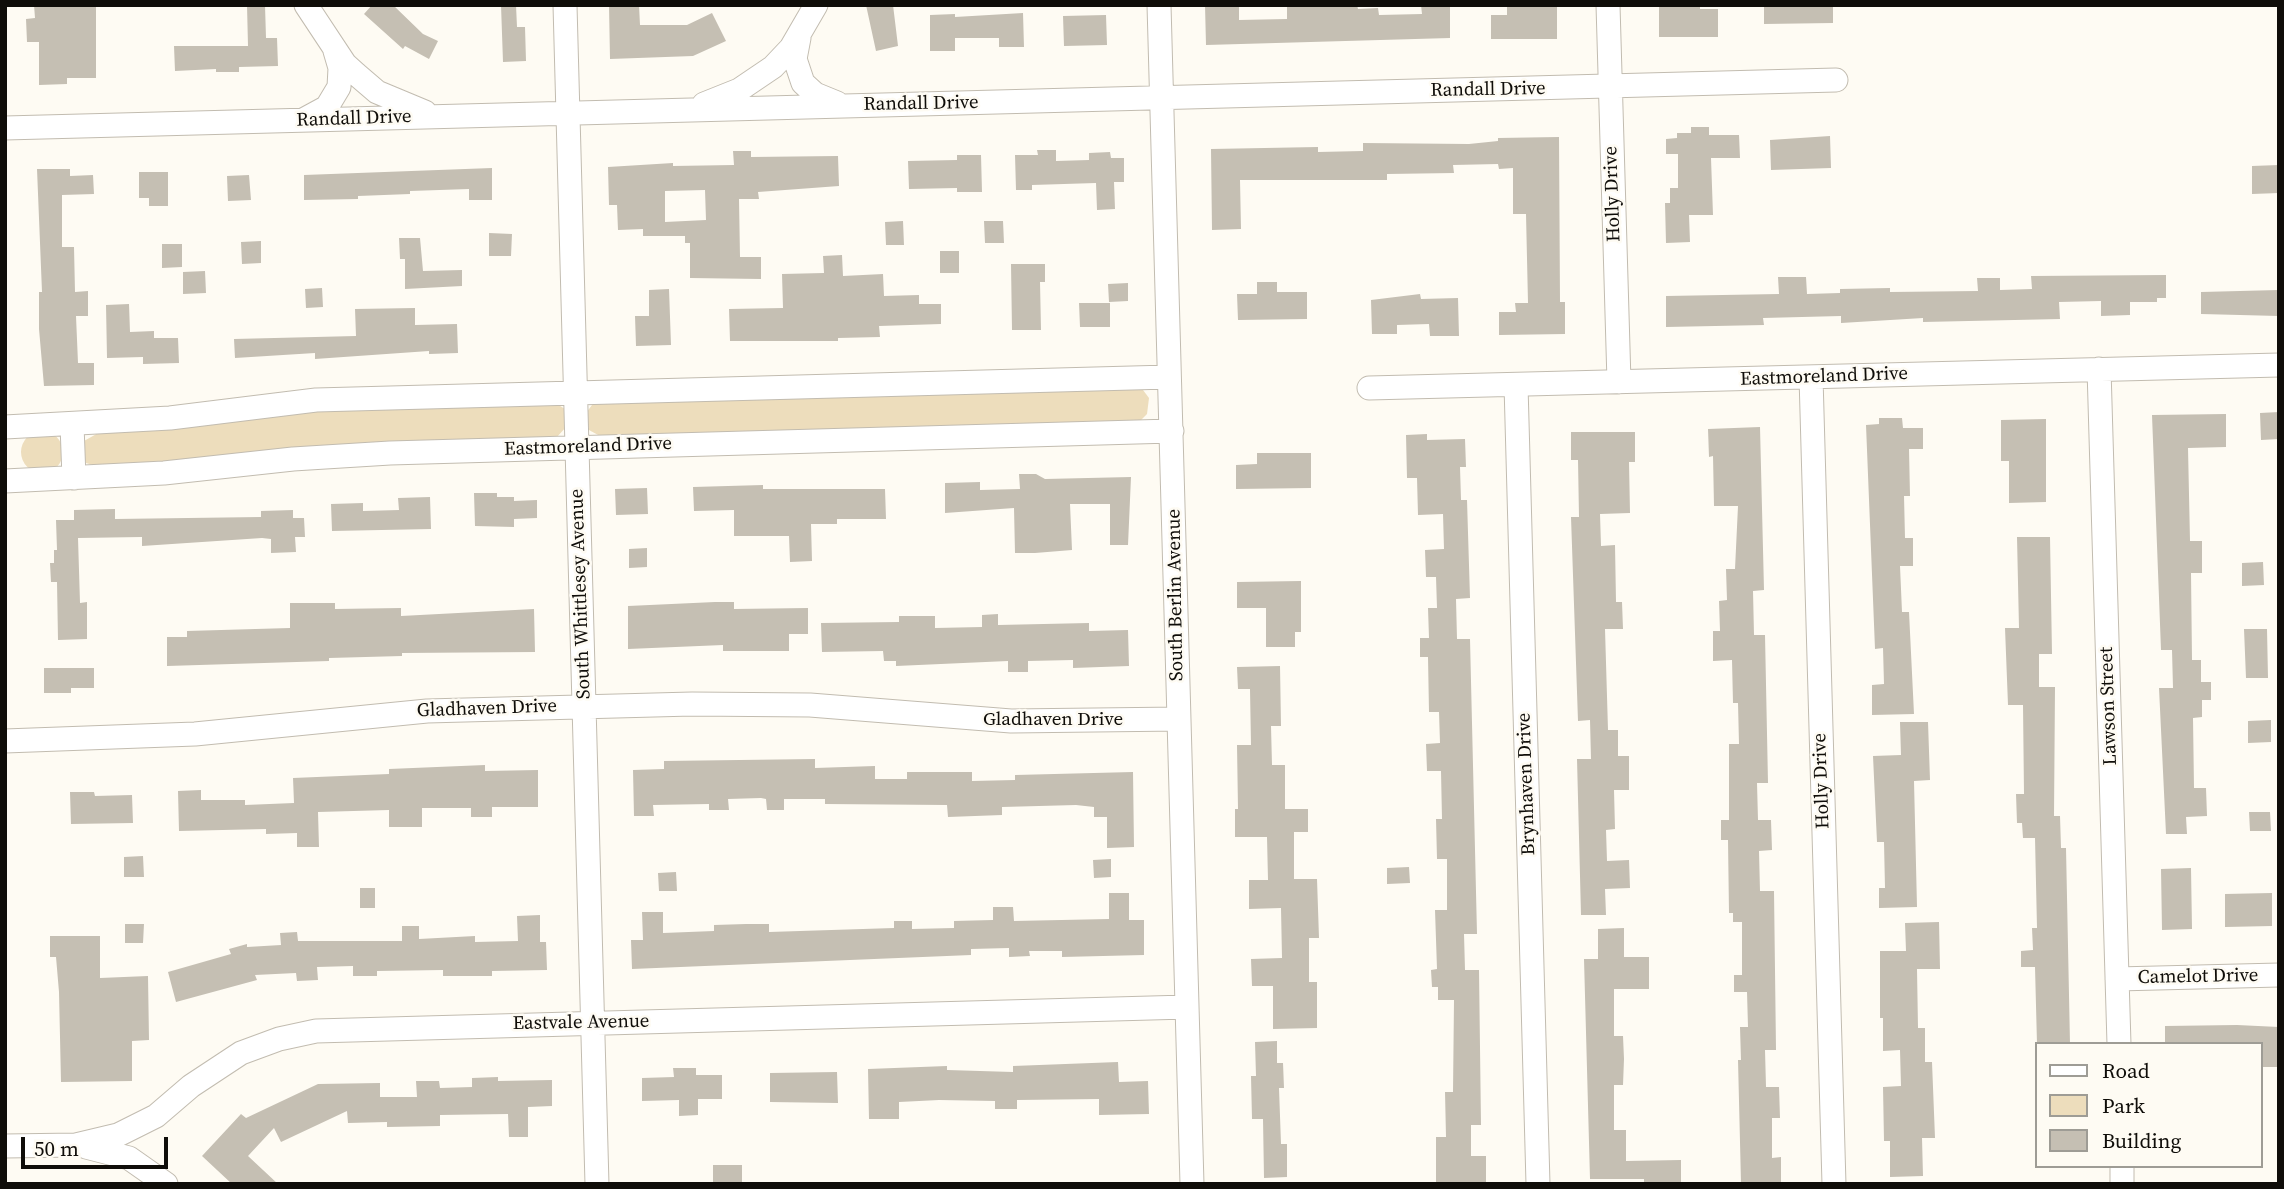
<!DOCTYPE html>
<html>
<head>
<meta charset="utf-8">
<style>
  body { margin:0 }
  #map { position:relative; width:2284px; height:1189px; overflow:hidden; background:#fefbf3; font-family:"Source Serif 4",serif }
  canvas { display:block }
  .frame { position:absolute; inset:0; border:7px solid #0f0d09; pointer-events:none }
  .legend { position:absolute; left:2035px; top:1042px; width:228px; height:126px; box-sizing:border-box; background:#fefbf3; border:2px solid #9e9c95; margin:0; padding:9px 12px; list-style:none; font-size:21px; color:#0f0d09 }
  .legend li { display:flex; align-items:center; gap:14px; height:35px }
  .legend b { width:35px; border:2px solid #9e9c95 }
  .scale { position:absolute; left:21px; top:1137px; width:147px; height:32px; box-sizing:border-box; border:4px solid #0f0d09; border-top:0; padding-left:9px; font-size:21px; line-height:24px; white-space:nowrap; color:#0f0d09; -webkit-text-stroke:5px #fefbf3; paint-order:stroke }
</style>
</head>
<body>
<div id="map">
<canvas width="2284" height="1189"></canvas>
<div class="frame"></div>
<ul class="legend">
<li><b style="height:9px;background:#fff"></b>Road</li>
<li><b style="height:19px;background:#edddbc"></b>Park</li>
<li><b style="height:19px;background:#c5bfb3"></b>Building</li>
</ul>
<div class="scale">50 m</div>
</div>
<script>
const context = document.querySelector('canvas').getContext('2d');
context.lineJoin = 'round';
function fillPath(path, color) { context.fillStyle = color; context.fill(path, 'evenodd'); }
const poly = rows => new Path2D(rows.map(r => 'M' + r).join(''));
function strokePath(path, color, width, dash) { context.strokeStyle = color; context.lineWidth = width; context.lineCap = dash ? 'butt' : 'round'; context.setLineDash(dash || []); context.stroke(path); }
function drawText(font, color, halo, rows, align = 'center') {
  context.font = font + ' "Source Serif 4",serif'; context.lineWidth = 5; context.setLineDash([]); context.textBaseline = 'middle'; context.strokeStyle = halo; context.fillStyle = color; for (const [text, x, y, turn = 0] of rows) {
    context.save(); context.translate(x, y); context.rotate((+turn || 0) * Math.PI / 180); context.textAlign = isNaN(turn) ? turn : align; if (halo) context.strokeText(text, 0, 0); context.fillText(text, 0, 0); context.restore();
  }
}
const green = poly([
  [1132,386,1143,390,1149,398,1147,414,1140,421,600,436,589,430,586,413,595,401],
  [552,401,565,409,567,426,556,438,106,469,86,463,82,452,84,441,100,432,296,412],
  '21 452a21 21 0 1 1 42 0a21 21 0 1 1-42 0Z'
]);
const building = poly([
  [34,5,96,5,96,78,67,78,67,84,39,85,39,42,27,42,26,19,35,18],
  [247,5,265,5,266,38,277,38,278,66,239,67,239,72,216,72,216,69,175,71,174,46,248,46],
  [372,5,393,5,423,34,438,41,429,59,405,46,403,49,364,14],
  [501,5,516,5,517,27,525,27,526,61,503,62],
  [609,5,639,5,640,25,687,25,712,13,726,41,693,56,610,59],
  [866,5,893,5,898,46,876,51],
  [1205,5,1239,5,1239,20,1287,19,1287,5,1357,5,1358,9,1378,8,1379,15,1422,14,1421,5,1450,5,1450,38,1206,45],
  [1659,5,1700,5,1700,9,1718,9,1718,37,1659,37],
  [1764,5,1833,5,1833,23,1764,24],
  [1557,6,1557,39,1491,39,1491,15,1507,15,1507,7],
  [1023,13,1024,47,999,47,999,38,955,38,955,51,930,51,930,15,955,14,955,17],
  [1106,15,1107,45,1064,46,1063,16],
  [1691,127,1709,127,1709,135,1739,135,1740,158,1711,158,1713,215,1689,215,1690,242,1666,243,1665,203,1670,203,1670,188,1678,188,1678,154,1666,154,1666,139,1677,138,1677,133,1691,133],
  [1830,136,1831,168,1771,170,1770,140],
  [1559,137,1560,302,1565,302,1565,334,1499,335,1499,312,1516,312,1515,303,1528,303,1526,214,1513,214,1513,168,1499,169,1498,164,1453,165,1454,173,1387,174,1387,180,1240,180,1241,229,1212,230,1211,149,1318,147,1318,152,1363,151,1363,143,1469,144,1498,141,1498,138],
  [1037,150,1056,150,1056,161,1089,160,1089,153,1110,152,1111,158,1124,158,1124,182,1114,182,1115,209,1097,210,1096,183,1032,185,1032,190,1016,190,1015,155,1038,155],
  [733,151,751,151,751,157,838,156,839,186,758,192,759,199,739,199,740,257,761,257,761,279,690,278,690,243,685,243,685,236,643,236,643,229,618,230,617,205,609,205,608,167,673,163,673,166,734,165],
  [705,190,706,220,665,222,665,191],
  [957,155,981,155,982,192,957,192,957,188,909,189,908,161,957,160],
  [2279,165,2279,193,2252,194,2252,166],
  [492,168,492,200,469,200,469,189,410,191,410,194,358,196,358,199,304,200,304,175],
  [37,169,70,169,70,176,93,175,94,194,62,195,62,247,74,247,75,292,88,291,88,316,76,316,78,363,94,363,94,385,44,386,39,329,39,292,42,292],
  [139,172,168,172,168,206,149,206,149,198,139,198],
  [249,175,251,200,228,201,227,176],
  [903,221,904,245,886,245,885,222],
  [984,221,1003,221,1004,243,985,243],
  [489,233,512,234,511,256,489,256],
  [399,238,420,238,423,271,462,270,462,286,405,289,405,259,400,259],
  [261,241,261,263,242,264,241,242],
  [162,244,182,244,182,267,162,268],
  [940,251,959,251,959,273,940,273],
  [842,255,843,276,883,274,884,296,919,295,919,304,941,304,941,324,879,326,880,337,838,338,838,341,730,341,729,309,783,308,782,274,824,273,823,256],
  [1011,264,1045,264,1045,282,1040,282,1041,330,1012,330],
  [205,271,206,293,183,294,183,272],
  [2166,275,2166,298,2157,298,2157,302,2130,302,2130,315,2101,316,2101,301,2059,302,2060,319,1923,322,1923,318,1841,323,1841,316,1763,318,1764,325,1666,327,1666,296,1779,294,1778,277,1806,277,1807,294,1840,293,1840,289,1890,288,1890,292,1978,291,1977,278,2000,278,2000,290,2032,289,2031,276],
  [1257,282,1277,282,1277,292,1307,292,1307,319,1238,320,1237,294,1257,294],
  [1128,283,1128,301,1109,302,1108,284],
  [322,288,323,307,306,308,305,289],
  [669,289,671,345,636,346,635,316,649,316,649,290],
  [2279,290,2279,316,2201,314,2201,292],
  [1420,294,1421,299,1458,298,1459,336,1430,336,1429,324,1397,325,1397,334,1372,334,1371,300],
  [1079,303,1110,303,1110,327,1080,327],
  [129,304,130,332,154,331,154,338,178,338,179,363,143,364,143,357,107,358,106,305],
  [415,308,415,325,457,324,458,353,429,354,429,351,315,359,315,353,235,358,234,339,356,336,355,309],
  [2279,412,2279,439,2261,440,2260,413],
  [2226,414,2226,447,2188,448,2190,541,2202,541,2202,573,2191,573,2192,660,2201,660,2201,682,2211,682,2211,700,2202,700,2202,717,2193,718,2194,788,2206,788,2207,816,2186,817,2187,834,2166,834,2159,688,2173,688,2172,650,2161,650,2152,415],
  [1879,418,1902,418,1903,428,1923,428,1923,449,1909,449,1910,496,1904,496,1905,538,1913,538,1913,566,1900,566,1902,612,1909,612,1914,714,1872,715,1872,685,1884,684,1883,648,1875,649,1866,425,1879,424],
  [2046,419,2046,502,2009,503,2009,461,2001,461,2001,420],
  [1760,427,1764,590,1753,591,1754,635,1765,635,1768,783,1757,783,1758,820,1771,820,1772,850,1759,851,1760,891,1774,891,1776,1050,1765,1050,1766,1087,1779,1087,1780,1118,1772,1118,1772,1158,1781,1157,1781,1183,1741,1183,1738,1060,1741,1060,1740,1027,1748,1027,1747,992,1734,992,1734,975,1742,975,1742,922,1733,922,1733,913,1729,913,1728,840,1721,840,1721,820,1729,820,1729,744,1739,744,1738,703,1733,703,1732,660,1713,661,1713,631,1720,631,1719,601,1727,600,1726,569,1735,569,1738,506,1714,506,1713,456,1709,457,1708,429],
  [1571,432,1635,432,1635,462,1629,462,1630,513,1600,514,1601,546,1615,545,1616,602,1622,602,1623,629,1605,629,1608,730,1618,730,1618,756,1629,756,1629,790,1614,790,1615,829,1606,830,1607,861,1629,860,1630,888,1605,889,1606,915,1581,915,1577,759,1591,759,1590,720,1578,721,1571,517,1579,517,1578,460,1571,460],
  [1427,434,1427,440,1465,439,1466,467,1460,467,1461,500,1467,500,1470,598,1456,599,1457,639,1470,639,1477,934,1464,934,1465,970,1479,970,1481,1125,1471,1125,1471,1156,1486,1156,1486,1184,1436,1184,1436,1137,1446,1137,1445,1092,1453,1092,1454,1000,1438,1000,1438,987,1432,987,1431,970,1437,969,1435,910,1447,910,1447,859,1437,859,1436,819,1442,819,1441,771,1427,771,1426,744,1440,743,1439,712,1429,712,1428,657,1420,657,1420,638,1429,638,1428,608,1437,608,1436,577,1426,577,1425,550,1444,549,1443,514,1418,515,1417,478,1407,478,1406,435],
  [1257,453,1311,453,1311,488,1236,489,1236,465,1257,464],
  [1019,474,1036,474,1045,479,1131,477,1128,545,1110,545,1110,504,1070,504,1072,550,1035,553,1015,553,1014,508,945,513,945,483,980,482,980,490,1020,489],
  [763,485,763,489,885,489,886,519,837,519,837,524,811,524,812,561,790,562,789,536,734,536,734,510,694,511,693,487],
  [647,488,648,514,616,515,615,489],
  [474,493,497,493,497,497,514,497,514,501,537,500,537,518,514,519,514,527,475,526],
  [430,497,431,529,332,531,331,504,363,503,363,511,399,510,398,498],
  [115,509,115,519,261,517,261,511,293,510,293,518,304,518,305,537,295,537,296,552,271,553,271,539,262,538,142,546,142,537,78,538,80,603,87,602,87,639,58,640,57,582,51,582,50,563,54,563,54,550,57,550,56,520,74,520,74,510],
  [2017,537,2050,537,2052,654,2039,654,2039,687,2055,687,2054,816,2060,816,2061,848,2066,848,2070,1044,2037,1044,2035,967,2021,967,2021,951,2033,950,2032,928,2037,928,2035,838,2023,838,2022,823,2017,823,2016,794,2024,794,2023,705,2008,705,2005,628,2019,628],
  [647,548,647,567,629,568,629,549],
  [2263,562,2264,585,2242,586,2242,563],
  [1301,581,1301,632,1295,632,1295,647,1266,647,1266,608,1237,608,1237,582],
  [715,602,734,602,734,609,808,608,808,634,789,634,789,651,723,651,723,645,628,649,628,606],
  [290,603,335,603,335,609,401,608,401,616,534,609,535,652,402,653,402,656,329,658,329,661,167,666,167,637,187,637,187,631,290,628],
  [998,614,998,625,1089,623,1089,631,1128,630,1129,666,1073,668,1073,660,1028,661,1028,672,1008,672,1008,661,896,666,896,661,884,661,883,651,822,652,821,623,899,622,899,616,935,616,935,628,982,627,982,615],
  [2244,629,2267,629,2268,678,2246,678],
  [1280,666,1281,726,1271,726,1272,765,1285,765,1285,809,1308,809,1308,832,1294,832,1294,879,1317,879,1319,938,1309,938,1309,982,1317,982,1317,1028,1273,1029,1273,986,1252,986,1251,959,1282,958,1281,908,1249,909,1249,880,1268,880,1267,837,1235,837,1235,809,1238,809,1237,745,1251,745,1250,689,1238,689,1237,667],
  [44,668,94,668,94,688,71,688,71,693,44,693],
  [2271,720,2271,742,2248,743,2248,721],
  [1900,722,1928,722,1930,780,1914,781,1917,907,1879,908,1879,888,1885,888,1884,842,1877,842,1873,756,1901,755],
  [815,759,815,768,875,766,875,779,907,779,907,772,972,772,972,781,1015,780,1015,775,1133,772,1134,847,1107,848,1107,817,1094,817,1094,807,1076,805,1002,807,1002,815,948,817,947,805,825,804,825,799,784,799,784,810,767,810,766,799,761,798,728,799,729,810,709,810,709,804,653,805,654,816,634,816,633,770,664,769,664,761],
  [485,765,485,771,538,770,538,807,492,807,492,817,471,817,471,808,422,808,422,827,389,827,389,810,318,812,319,847,297,847,297,833,266,834,266,829,179,831,178,791,201,790,201,800,245,800,245,805,294,803,293,778,389,774,389,769],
  [70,792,94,792,95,796,132,795,133,823,71,824],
  [2249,812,2270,812,2271,831,2250,831],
  [143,856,144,877,124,877,124,857],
  [1111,859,1111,877,1094,878,1093,860],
  [1409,867,1410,883,1387,884,1387,868],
  [2191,868,2192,929,2162,930,2161,869],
  [676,872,677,891,659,891,658,873],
  [360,888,375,888,375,908,360,908],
  [1109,893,1129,893,1129,920,1144,920,1144,955,1062,957,1062,951,1029,951,1030,956,1009,957,1009,948,971,949,971,955,632,969,631,940,643,940,642,912,663,912,663,933,714,931,714,925,746,924,769,924,769,932,894,928,894,921,912,921,912,929,954,928,954,921,993,920,993,907,1013,907,1014,921,1109,919],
  [2272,893,2272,926,2225,927,2225,894],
  [540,915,540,942,546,942,547,970,492,971,492,976,443,976,443,970,377,971,377,976,353,976,353,966,317,967,318,980,297,981,296,973,255,975,257,980,176,1002,168,972,231,954,229,949,247,944,247,947,281,945,280,933,297,932,298,941,402,941,402,926,419,926,419,939,475,936,475,942,518,941,517,916],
  [1939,922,1940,969,1917,969,1918,1028,1925,1028,1925,1062,1932,1062,1935,1138,1922,1138,1923,1176,1890,1177,1890,1141,1884,1141,1883,1087,1901,1086,1900,1050,1883,1051,1883,1018,1880,1018,1880,951,1906,951,1905,923],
  [125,924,144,924,143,943,125,943],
  [1624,928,1624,957,1649,957,1649,989,1614,989,1614,1036,1623,1036,1624,1059,1623,1085,1614,1085,1614,1130,1626,1130,1626,1161,1681,1160,1681,1183,1644,1184,1644,1179,1590,1179,1584,959,1598,959,1598,929],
  [50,936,100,936,100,978,148,976,149,1040,132,1041,132,1081,61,1082,59,992,56,957,50,957],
  [2237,1025,2279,1027,2279,1067,2261,1067,2261,1044,2165,1044,2165,1026],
  [1277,1041,1277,1063,1283,1063,1284,1088,1279,1088,1281,1144,1287,1144,1287,1177,1264,1178,1263,1119,1252,1119,1251,1076,1256,1076,1255,1042],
  [1118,1062,1119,1082,1148,1081,1149,1114,1099,1115,1099,1099,1017,1100,1017,1109,995,1109,995,1101,939,1100,899,1102,899,1119,869,1119,868,1069,947,1066,947,1070,1013,1072,1013,1066],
  [673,1068,696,1068,696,1075,722,1075,722,1099,698,1099,698,1115,679,1116,679,1100,642,1101,642,1078,674,1077],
  [837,1072,838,1103,770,1102,770,1073],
  [498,1077,498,1081,552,1080,552,1106,528,1107,528,1137,509,1137,508,1114,440,1115,440,1126,387,1127,387,1122,348,1123,347,1111,281,1142,274,1128,248,1156,278,1184,232,1184,202,1156,241,1114,246,1118,318,1084,380,1083,380,1097,417,1097,416,1081,439,1081,440,1088,472,1087,472,1078],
  [713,1165,742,1165,742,1184,713,1184]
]);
const street = poly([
  [306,5,345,64,356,74,377,92,425,112],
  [565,5,597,1184],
  [1159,5,1192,1184],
  [1608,5,1619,382],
  [799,38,795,59,803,83,815,94,837,103],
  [704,104,739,90,773,67,791,48,816,5],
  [303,120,327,107,339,87,340,68,335,51],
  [5,128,1836,80],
  [2099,369,2119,1044],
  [1811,377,1834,1184],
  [1516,385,1538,1184],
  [1369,388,2279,365],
  [72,425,74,478],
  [5,427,170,418,316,400,1169,377],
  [5,481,164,473,293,459,390,453,1172,431],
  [5,741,195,734,427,711,692,704,810,705,1011,721,1179,719],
  [2117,979,2279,975],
  [5,1146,76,1145,118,1135,156,1116,191,1086,241,1053,279,1039,316,1031,1187,1007],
  [86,1147,129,1158,166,1184],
  [2122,1166,2122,1184]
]);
const streetNames = [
  ["Randall Drive",1488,90,-1],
  ["Randall Drive",921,104,-1],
  ["Randall Drive",354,119,-2],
  ["Holly Drive",1613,194,-92],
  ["Eastmoreland Drive",1824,377,-2],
  ["Eastmoreland Drive",588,447,-2],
  ["South Whittlesey Avenue",581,594,-92],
  ["South Berlin Avenue",1176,595,-91],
  ["Lawson Street",2109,706,-92],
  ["Gladhaven Drive",487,709,-2],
  ["Gladhaven Drive",1053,720],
  ["Holly Drive",1822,781,-92],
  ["Brynhaven Drive",1527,784,-92],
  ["Camelot Drive",2198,977,-1],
  ["Eastvale Avenue",581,1023,-1]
];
fillPath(green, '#edddbc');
fillPath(building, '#c5bfb3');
strokePath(street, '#c2bcb0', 25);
strokePath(street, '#fff', 23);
drawText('19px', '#0f0d09', '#fefbf3', streetNames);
</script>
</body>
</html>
